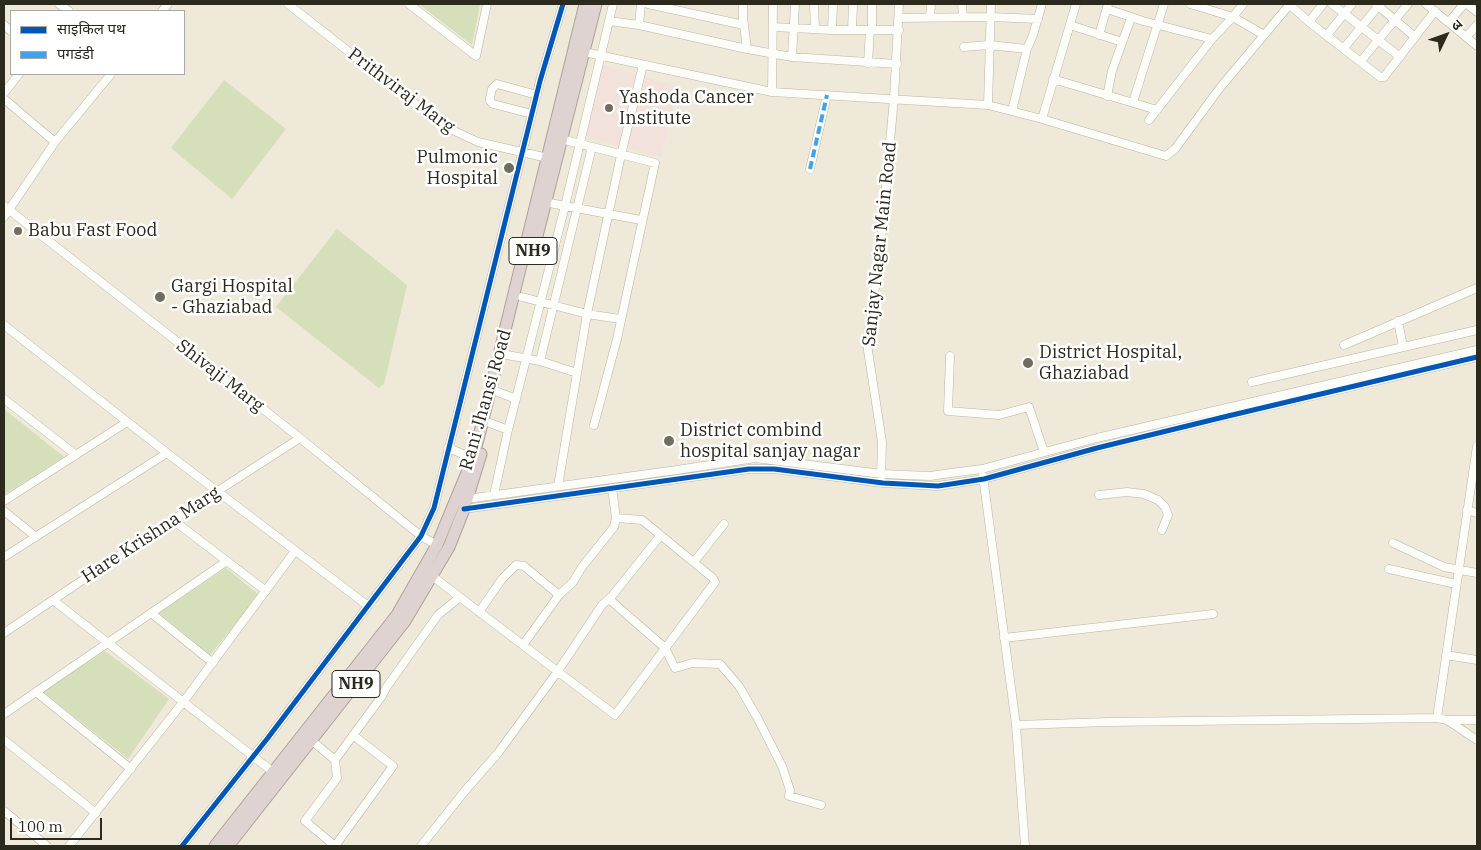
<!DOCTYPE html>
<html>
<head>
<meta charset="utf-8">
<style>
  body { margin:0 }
  #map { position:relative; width:1481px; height:850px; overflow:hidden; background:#eee9d8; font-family:"IBM Plex Serif","Noto Sans Devanagari",serif }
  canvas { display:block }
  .frame { position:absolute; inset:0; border:5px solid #2c291d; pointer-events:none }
  .legend { position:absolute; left:10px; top:10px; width:175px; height:65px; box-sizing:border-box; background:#fff; border:1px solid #aba9a5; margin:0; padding:6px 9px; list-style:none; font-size:15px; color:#2c291d }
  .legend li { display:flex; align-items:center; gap:10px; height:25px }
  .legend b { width:25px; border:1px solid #aba9a5 }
  .north { position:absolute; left:1421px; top:10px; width:50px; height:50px; -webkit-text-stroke:4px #fff; paint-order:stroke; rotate:48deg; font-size:14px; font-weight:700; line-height:20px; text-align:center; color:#2c291d }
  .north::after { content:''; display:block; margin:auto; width:18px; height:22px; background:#2c291d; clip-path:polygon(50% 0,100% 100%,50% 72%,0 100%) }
  .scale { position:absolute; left:10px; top:818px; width:92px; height:22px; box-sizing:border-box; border:2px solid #2c291d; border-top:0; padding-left:6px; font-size:15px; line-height:18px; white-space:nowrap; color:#2c291d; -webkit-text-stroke:4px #fff; paint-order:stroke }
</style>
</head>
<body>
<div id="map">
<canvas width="1481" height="850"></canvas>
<div class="frame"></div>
<ul class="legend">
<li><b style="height:6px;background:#0057b8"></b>साइकिल पथ</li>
<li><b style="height:6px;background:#3ea3ea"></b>पगडंडी</li>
</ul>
<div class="north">उ</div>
<div class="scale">100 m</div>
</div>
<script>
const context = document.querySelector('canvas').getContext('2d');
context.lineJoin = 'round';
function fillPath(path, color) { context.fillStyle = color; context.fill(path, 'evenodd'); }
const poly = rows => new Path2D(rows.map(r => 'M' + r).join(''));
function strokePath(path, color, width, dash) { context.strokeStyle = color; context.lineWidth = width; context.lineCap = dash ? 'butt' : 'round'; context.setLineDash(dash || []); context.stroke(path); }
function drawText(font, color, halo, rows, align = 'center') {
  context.font = font + ' "IBM Plex Serif",serif'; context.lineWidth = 5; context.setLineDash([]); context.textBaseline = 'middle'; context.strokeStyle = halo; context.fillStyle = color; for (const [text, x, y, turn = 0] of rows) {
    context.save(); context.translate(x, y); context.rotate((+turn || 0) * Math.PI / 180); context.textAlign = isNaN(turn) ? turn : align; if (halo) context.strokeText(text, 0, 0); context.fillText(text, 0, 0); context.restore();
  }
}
const medical = poly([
  [599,64,678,86,661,158,582,136]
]);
const green = poly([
  [419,4,480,4,472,45],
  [224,80,286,129,232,199,171,148],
  [337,229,407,285,384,384,379,388,276,307],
  [4,409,64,457,4,495],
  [226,568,259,595,210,655,159,613],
  [105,651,169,699,128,759,42,691]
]);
const minor = poly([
  [59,4,69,11],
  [288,4,437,121,448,128,478,142,552,159],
  [409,4,476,56,487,4],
  [613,4,609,21,639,25],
  [641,4,639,25,747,49,792,57,897,64],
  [648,4,744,25],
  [743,4,743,18,747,49],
  [814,4,815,29],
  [872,4,872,30],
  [962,4,963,17],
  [1190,4,1233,17,1264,35],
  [1332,4,1400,57],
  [1376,4,1415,37],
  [1426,4,1477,46],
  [1467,4,1477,12],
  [1290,5,1309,22,1380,77,1384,77,1435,11],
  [1107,9,1143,21,1212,39],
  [162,11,168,4],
  [930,17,931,4],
  [899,18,990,17,1038,19],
  [1309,22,1323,4],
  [1449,22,1464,4],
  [4,25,11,31],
  [1070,25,1122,42],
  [773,27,832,30,899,30],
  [832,30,833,4],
  [852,30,853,4],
  [1099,35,1108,4],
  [1327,35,1352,4],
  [1466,37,1477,25],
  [964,47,989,45,1027,49],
  [1344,48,1380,4],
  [584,52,772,92,988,105,1042,119,1166,156,1175,149,1219,89,1290,4],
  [792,57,795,4],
  [1361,61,1408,4],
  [868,63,870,30],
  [1053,79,1157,110],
  [772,92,773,4],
  [4,93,19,74],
  [1107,96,1112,71,1131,18],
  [4,99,55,142],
  [1133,102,1164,4],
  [988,105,991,4],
  [1012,111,1027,49,1033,35,1042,4],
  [532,114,493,104,490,101,490,98,492,89,497,84,537,95],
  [1042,119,1076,4],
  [1149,120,1212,39,1233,17,1243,4],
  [561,139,655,163,617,339,594,425],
  [810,169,827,95],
  [545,202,565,206,609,21],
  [4,206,300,438,421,536,437,545],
  [4,217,55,142,111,74],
  [522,297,587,314,620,319],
  [1398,321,1403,347],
  [4,325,167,453,368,606],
  [1344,345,1477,288],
  [507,355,540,361,577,373],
  [950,356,948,411,999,415,1029,407,1044,452],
  [540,361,592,147],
  [1252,382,1477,330],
  [498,392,516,399],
  [4,399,76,455],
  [490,423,508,430,565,206,641,220],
  [448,448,473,458],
  [983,476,1016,725,1025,846],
  [881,478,882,442,867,344,880,252,894,98,899,4],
  [558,486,587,314,621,155,643,65],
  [494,495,508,430],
  [1099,495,1127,492,1144,494,1158,500,1165,507,1168,515,1162,530],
  [467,499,677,470,755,458,882,474,930,476,951,473,982,469,1097,438,1477,350],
  [4,501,127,422],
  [464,509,749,469,774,469,883,483,938,486,984,479,1097,448,1228,416,1477,357],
  [1467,510,1477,513],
  [4,511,36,537],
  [173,520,266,591],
  [1393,543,1444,567,1477,573],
  [4,557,167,453],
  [694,562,724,524],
  [1389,569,1456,584],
  [432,576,615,715,715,582,713,578,642,520,616,518],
  [609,599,665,648,675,668,693,663,720,664,739,686,758,719,782,766,790,790,789,796,821,805],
  [53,600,273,772],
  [479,612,502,579,516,565,524,566,559,595],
  [151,613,213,663],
  [4,633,154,532,300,438],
  [1004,638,1213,614],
  [523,645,559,595,573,582,582,567,614,527,616,518,612,488],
  [1446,655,1477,660],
  [36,692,131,769],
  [4,714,227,561],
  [1437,718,1477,446],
  [1447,720,1477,720],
  [1016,725,1109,722,1437,718,1447,720,1477,740],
  [4,740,96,813],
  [311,740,335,760,382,696,386,688,438,615,460,597],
  [335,760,337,778,305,821,335,846,393,766,353,735],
  [4,811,47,846],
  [69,846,184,701,295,551],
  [182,846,267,739,421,536,434,508,540,81,563,4],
  [421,846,464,792,498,753,558,671,602,605,612,596,660,536]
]);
const highway = poly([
  [536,240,596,4],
  [215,846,397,615,437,545,473,458,480,432,585,4],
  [228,846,405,621,449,547,464,509,481,454]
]);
const quiet = poly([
  [810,169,827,95]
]);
const cycleway = poly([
  [464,509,749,469,774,469,883,483,938,486,984,479,1097,448,1228,416,1477,357],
  [182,846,267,739,421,536,434,508,540,81,563,4]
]);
const markers = [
  [609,108,5,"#706c5e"],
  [509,168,6,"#706c5e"],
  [18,231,5,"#706c5e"],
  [160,297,6,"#706c5e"],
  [1028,363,6,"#706c5e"],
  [669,441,6,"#706c5e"]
];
const shields = [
  [533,251,48],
  [356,684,48]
];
const shieldNames = [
  ["NH9",533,251],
  ["NH9",356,684]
];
const streetNames = [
  ["Prithviraj Marg",401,91,37],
  ["Sanjay Nagar Main Road",880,244,-84],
  ["Shivaji Marg",220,376,38],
  ["Rani Jhansi Road",486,400,-74],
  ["Hare Krishna Marg",151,535,-33]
];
const poiNames = [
  ["Yashoda Cancer",619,98],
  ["Institute",619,119],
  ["Pulmonic",498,158,"right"],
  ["Hospital",498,179,"right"],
  ["Babu Fast Food",28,231],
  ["Gargi Hospital",171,287],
  ["- Ghaziabad",171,308],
  ["District Hospital,",1039,353],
  ["Ghaziabad",1039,374],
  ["District combind",680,431],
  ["hospital sanjay nagar",680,452]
];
fillPath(medical, '#f3e2dc');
fillPath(green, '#d5dfb9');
strokePath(minor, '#b9b5a8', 9);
strokePath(highway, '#afa199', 13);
strokePath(minor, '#fcfcf9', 8);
strokePath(highway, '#ded3d1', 11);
strokePath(quiet, '#3ea3ea', 4, [8, 4]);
strokePath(cycleway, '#0057b8', 5);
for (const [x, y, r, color] of markers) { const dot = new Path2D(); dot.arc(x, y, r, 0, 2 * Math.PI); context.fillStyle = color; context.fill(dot); strokePath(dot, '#fff', 2); }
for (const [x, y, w] of shields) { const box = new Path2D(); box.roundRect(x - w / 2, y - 13.5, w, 27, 4); context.fillStyle = '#fff'; context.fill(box); strokePath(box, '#2c291d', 1); }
drawText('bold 16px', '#2c291d', null, shieldNames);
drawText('18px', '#2c291d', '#fff', streetNames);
drawText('18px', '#2c291d', '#fff', poiNames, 'left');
</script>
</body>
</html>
